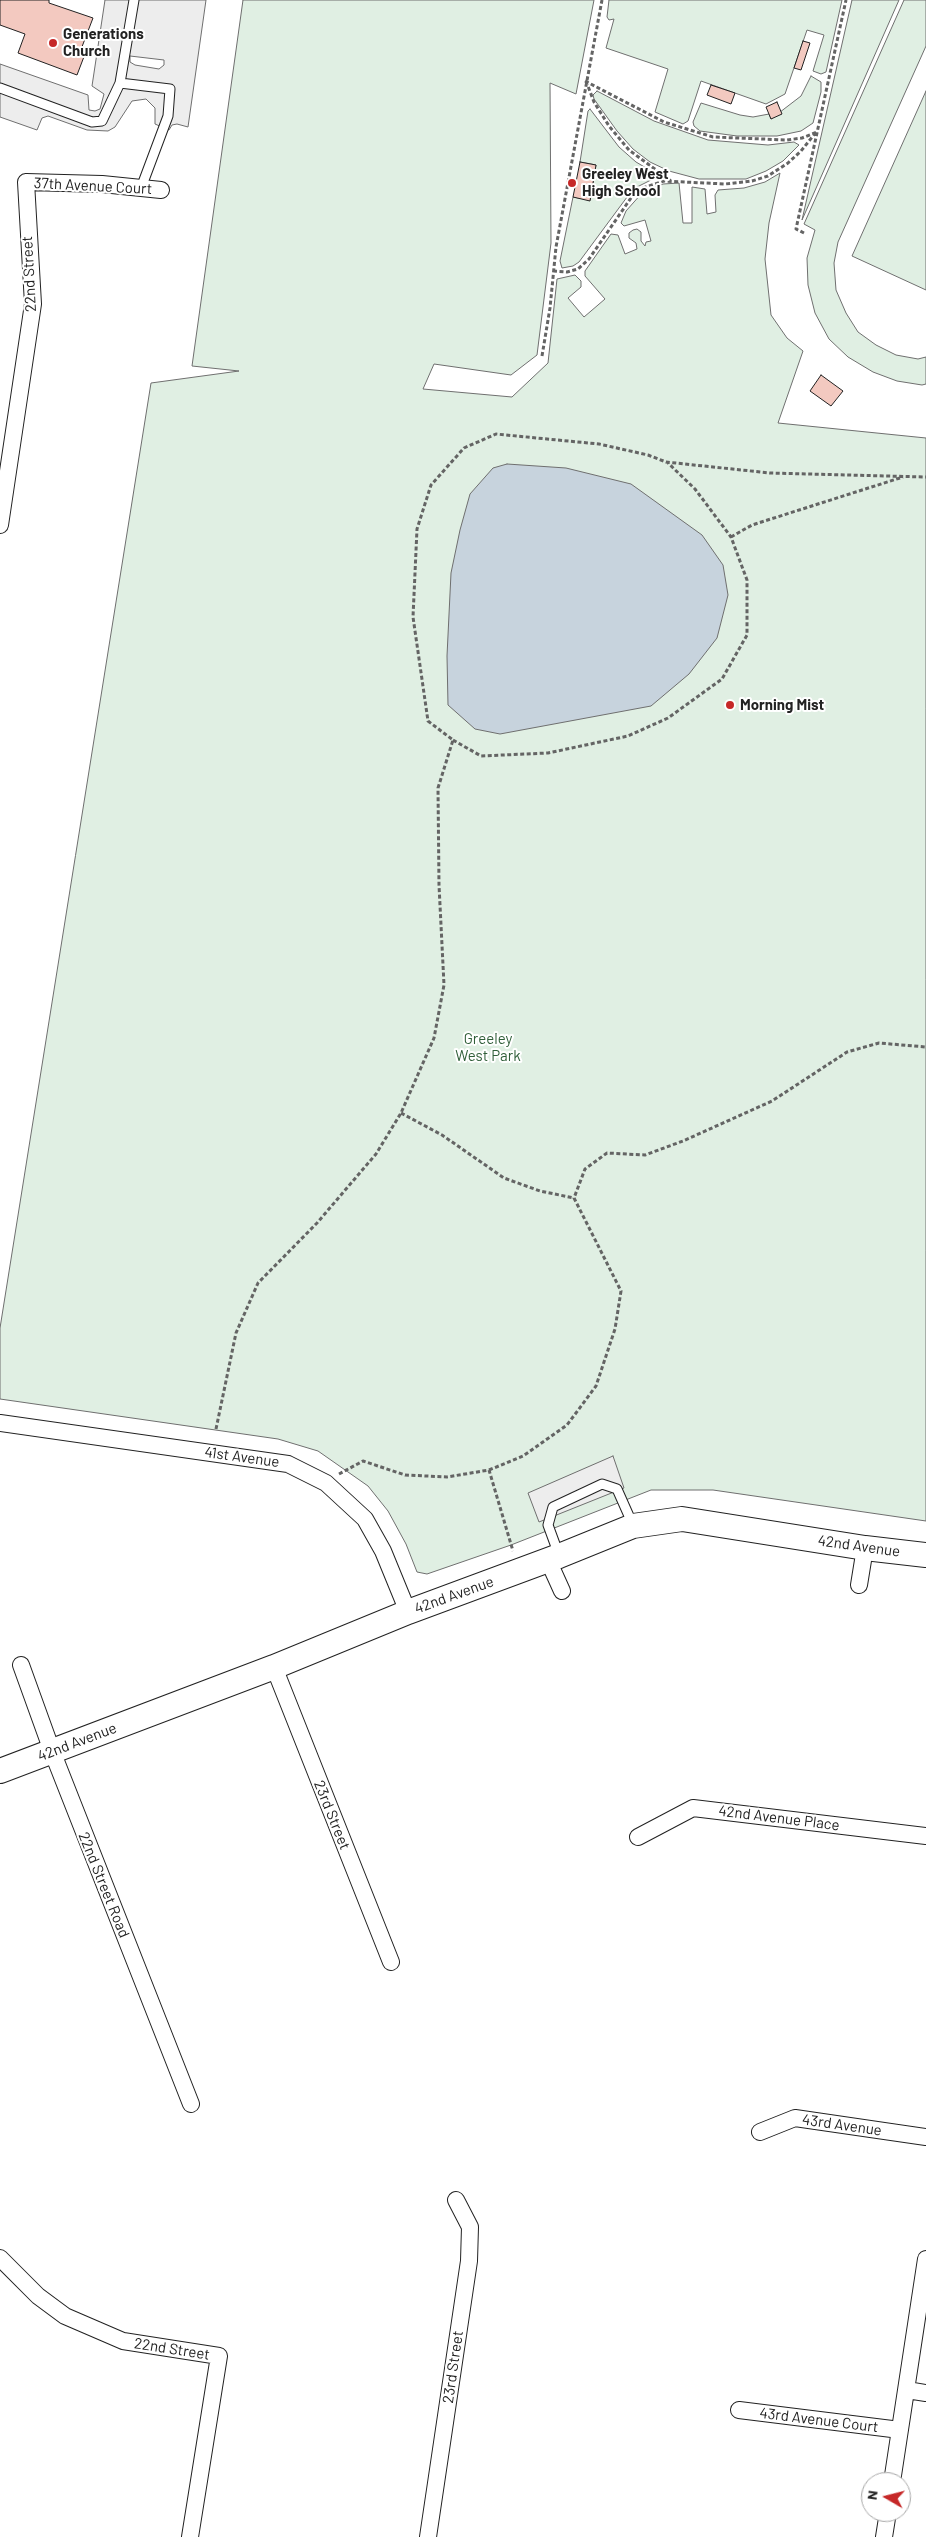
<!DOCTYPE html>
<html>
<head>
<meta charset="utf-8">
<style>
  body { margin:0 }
  #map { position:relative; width:926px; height:2537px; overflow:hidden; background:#fff; font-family:Barlow,sans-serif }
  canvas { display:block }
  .north { position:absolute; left:861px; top:2472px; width:50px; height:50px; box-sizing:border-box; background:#fff; border:1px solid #a7a7a7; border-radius:50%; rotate:278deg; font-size:14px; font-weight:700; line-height:20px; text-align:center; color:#222 }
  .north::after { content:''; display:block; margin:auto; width:18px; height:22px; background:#c62828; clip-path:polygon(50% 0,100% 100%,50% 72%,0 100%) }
</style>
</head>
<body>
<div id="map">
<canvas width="926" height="2537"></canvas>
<div class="north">N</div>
</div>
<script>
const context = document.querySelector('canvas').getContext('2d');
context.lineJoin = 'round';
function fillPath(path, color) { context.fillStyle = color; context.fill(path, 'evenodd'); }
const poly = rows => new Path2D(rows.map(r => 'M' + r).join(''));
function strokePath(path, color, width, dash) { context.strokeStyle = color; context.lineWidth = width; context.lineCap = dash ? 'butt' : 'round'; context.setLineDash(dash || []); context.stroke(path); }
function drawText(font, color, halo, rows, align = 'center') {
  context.font = font + ' Barlow,sans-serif'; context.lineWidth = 4; context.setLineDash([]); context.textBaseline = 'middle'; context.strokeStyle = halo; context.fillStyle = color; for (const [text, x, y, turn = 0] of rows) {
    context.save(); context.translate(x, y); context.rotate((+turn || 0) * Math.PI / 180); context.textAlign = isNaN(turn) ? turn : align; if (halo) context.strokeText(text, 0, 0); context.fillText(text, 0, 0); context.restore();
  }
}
const green = poly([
  [243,0,594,0,576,94,550,83,551,243,537,355,511,375,434,364,423,389,512,397,548,363,557,279,575,275,581,281,581,287,568,298,584,317,605,299,585,276,585,271,611,234,618,235,625,254,637,249,636,243,629,238,629,233,633,230,637,229,641,232,641,241,645,246,646,242,651,241,645,220,624,226,621,223,626,211,642,193,663,184,679,183,683,223,692,223,692,187,705,189,707,214,716,212,715,195,718,190,744,188,765,182,780,173,769,223,765,259,771,315,787,338,803,351,778,423,926,438,926,1521,713,1490,651,1490,511,1545,427,1574,417,1572,406,1544,388,1511,368,1486,318,1451,278,1439,0,1399,0,1328,151,383,239,371,192,366,243,0],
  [609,0,842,0,826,72,821,74,813,71,824,35,807,30,785,94,766,104,701,81,688,121,683,124,655,112,668,69,606,48,614,19,609,20,607,17,609,0],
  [852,0,899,0,802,220,852,0],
  [904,0,926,0,926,46,838,242,834,263,836,290,846,313,858,332,876,345,896,355,918,359,926,357,926,384,922,385,897,381,873,372,848,357,829,339,815,313,808,285,807,258,815,230,804,224,904,0],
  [811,76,821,82,821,92,813,123,801,131,777,136,737,136,700,131,694,126,693,122,701,103,740,115,753,117,769,114,771,119,801,96,811,76],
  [597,91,654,121,708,140,768,145,794,142,799,145,783,161,766,171,746,179,699,179,669,171,650,162,633,149,617,131,594,99,593,95,597,91],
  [926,91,926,290,852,256,926,91],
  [590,109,619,147,636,162,653,172,655,178,633,189,579,262,573,266,562,268,560,261,573,197,590,200,596,165,580,162,588,111,590,109]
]);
const parking = poly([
  [105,0,206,0,188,127,177,124,172,125,169,130,155,124,155,108,146,99,132,101,115,127,108,131,87,130,48,116,42,118,37,130,0,117,0,64,88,95,89,110,95,111,100,109,104,94,92,86,105,0],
  [130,56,164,60,164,65,159,69,135,65,130,62,130,56],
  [613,1456,624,1488,539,1522,528,1493,613,1456]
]);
const water = poly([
  [507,464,566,468,631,484,702,535,723,565,728,595,717,638,689,674,651,706,500,734,475,729,448,705,447,656,451,573,460,530,470,494,493,468,507,464]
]);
const building = poly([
  [0,0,49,0,49,3,93,18,80,52,85,54,77,75,18,53,25,34,0,25,0,0],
  [803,41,810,43,801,70,794,68,803,41],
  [711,85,735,93,731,104,707,95,711,85],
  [777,102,782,114,771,119,766,107,777,102],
  [580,162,596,165,590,201,573,197,580,162],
  [821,375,843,391,831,406,810,391,821,375]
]);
const path = poly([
  [585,81,664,122,713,137,787,140,802,138,817,132],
  [586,81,594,102,609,126,629,150,671,181],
  [804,233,796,229,846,0],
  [553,271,567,272,578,269,589,259,633,195,643,188,664,181,725,184,752,181,768,176,788,163,801,151,817,131],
  [542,356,550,308,556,247,602,0],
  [731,537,752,525,903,477],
  [453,740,481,756,548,753,628,736,668,718,722,679,747,635,747,580,731,537,695,489,667,462],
  [401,1113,442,1135,504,1178,540,1191,574,1198],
  [216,1429,236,1333,258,1283,317,1223,376,1154,401,1113,434,1038,444,985,439,885,438,788,453,740,428,721,413,617,417,529,431,485,464,448,496,434,599,444,648,455,666,462,770,473,926,477],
  [489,1470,523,1456,567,1425,596,1386,615,1329,621,1291,574,1198,585,1169,607,1153,645,1155,683,1141,772,1101,847,1052,879,1043,926,1047],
  [339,1474,363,1461,405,1475,447,1477,489,1470,513,1551]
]);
const lane = poly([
  [120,83,170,89,168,116,141,188],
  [0,88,92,122,102,121,120,83,134,0],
  [559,1555,548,1525,553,1507,602,1484,617,1489,633,1525]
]);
const street = poly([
  [0,525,33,304,26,182,102,184,161,190],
  [0,1423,288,1464,326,1483,365,1519,383,1551,408,1612],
  [548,1560,562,1591],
  [859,1585,865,1548],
  [21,1665,52,1751,191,2104],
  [274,1667,391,1962],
  [638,1837,693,1808,926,1836],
  [760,2132,795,2118,926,2137],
  [0,2258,38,2296,65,2316,123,2341,219,2356,190,2537],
  [907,2390,926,2393],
  [739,2410,900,2430],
  [892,2482,926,2259],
  [428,2537,469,2261,470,2227,456,2200],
  [884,2537,888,2512]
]);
const secondary = poly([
  [0,1771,274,1667,408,1612,559,1556,633,1526,682,1519,865,1548,926,1555]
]);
const markers = [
  [53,43,5,"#c62828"],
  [572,183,5,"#c62828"],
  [730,705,5,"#c62828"]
];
const poiNames = [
  ["Generations",63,34],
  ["Church",63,51],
  ["Greeley West",582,174],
  ["High School",582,191],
  ["Morning Mist",740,705]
];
const streetNames = [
  ["37th Avenue Court",93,186,3],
  ["22nd Street",29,274,-93],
  ["41st Avenue",242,1457,8],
  ["42nd Avenue",859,1546,8],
  ["42nd Avenue",454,1595,-20],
  ["42nd Avenue",77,1742,-21],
  ["23rd Street",332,1815,68],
  ["42nd Avenue Place",779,1818,7],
  ["22nd Street Road",104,1885,68],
  ["43rd Avenue",842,2125,8],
  ["22nd Street",172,2349,9],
  ["23rd Street",453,2367,-82],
  ["43rd Avenue Court",819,2420,7]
];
const parkNames = [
  ["Greeley",488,1039],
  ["West Park",488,1056]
];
fillPath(green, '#e0efe3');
strokePath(green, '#6f6f6f', 1);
fillPath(parking, '#ededed');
strokePath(parking, '#6f6f6f', 1);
fillPath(water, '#c7d3dd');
strokePath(water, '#6f6f6f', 1);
fillPath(building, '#f3c9c0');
strokePath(building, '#222', 1);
strokePath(lane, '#222', 11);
strokePath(street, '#222', 18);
strokePath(secondary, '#222', 26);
strokePath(path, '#646464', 3, [4, 2.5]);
strokePath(lane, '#fff', 9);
strokePath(street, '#fff', 16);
strokePath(secondary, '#fff', 24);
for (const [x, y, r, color] of markers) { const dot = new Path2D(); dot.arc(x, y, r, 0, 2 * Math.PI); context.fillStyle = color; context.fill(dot); strokePath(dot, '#fff', 2); }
drawText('bold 15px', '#222', '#fff', poiNames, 'left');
drawText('15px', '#222', '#fff', streetNames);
drawText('15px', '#2f5e38', '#fff', parkNames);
</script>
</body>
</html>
